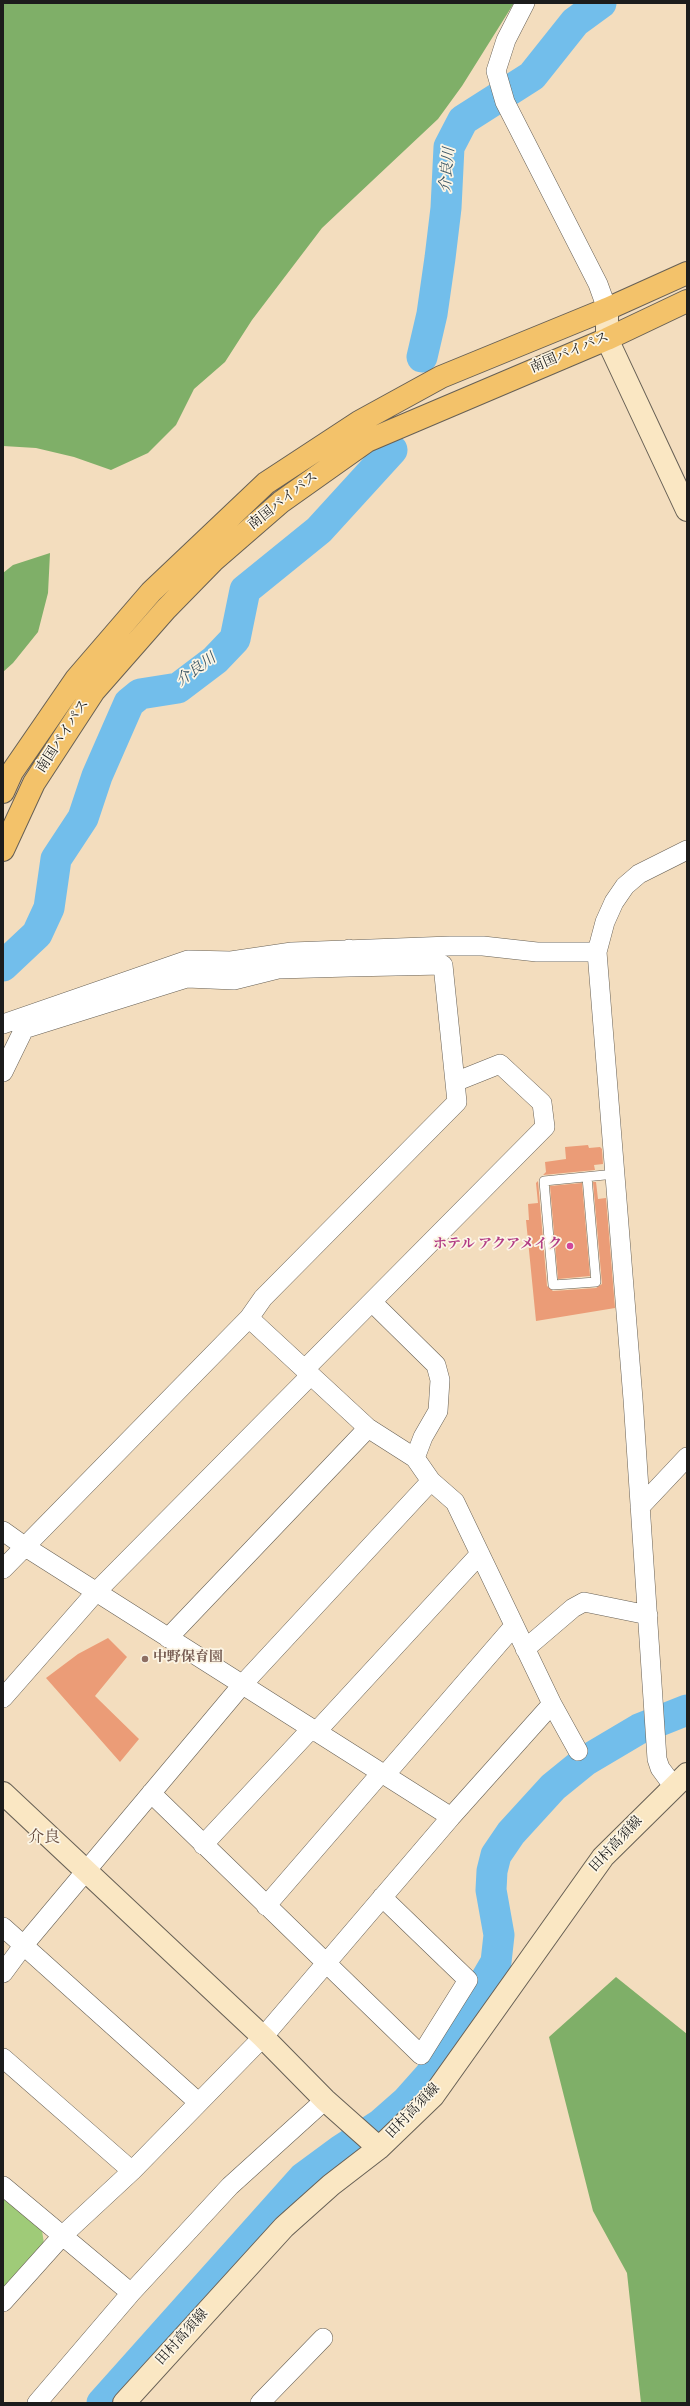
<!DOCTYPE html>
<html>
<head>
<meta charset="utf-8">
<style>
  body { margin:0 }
  #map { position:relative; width:690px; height:2406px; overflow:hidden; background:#f3ddbe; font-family:"Sorts Mill Goudy",serif }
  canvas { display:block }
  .frame { position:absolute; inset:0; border:4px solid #1c1c1c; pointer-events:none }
</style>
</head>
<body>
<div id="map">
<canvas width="690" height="2406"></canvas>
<div class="frame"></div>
</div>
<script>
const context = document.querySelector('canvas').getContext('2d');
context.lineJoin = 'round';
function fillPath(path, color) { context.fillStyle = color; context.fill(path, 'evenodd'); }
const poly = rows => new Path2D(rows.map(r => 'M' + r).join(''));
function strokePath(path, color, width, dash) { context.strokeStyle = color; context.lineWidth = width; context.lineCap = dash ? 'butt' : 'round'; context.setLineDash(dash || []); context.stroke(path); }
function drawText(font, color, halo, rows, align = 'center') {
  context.font = font + ' "Sorts Mill Goudy","Noto Serif JP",serif'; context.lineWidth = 3.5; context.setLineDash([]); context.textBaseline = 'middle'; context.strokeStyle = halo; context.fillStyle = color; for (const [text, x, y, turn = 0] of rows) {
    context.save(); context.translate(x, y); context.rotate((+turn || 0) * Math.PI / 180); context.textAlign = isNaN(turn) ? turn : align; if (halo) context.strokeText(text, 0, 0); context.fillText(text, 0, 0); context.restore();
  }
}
const green = poly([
  [3,2197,42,2230,44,2244,6,2287,3,2287]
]);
const forest = poly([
  [3,3,514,3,462,86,438,119,322,228,252,320,225,362,194,389,176,425,148,453,111,470,74,457,36,448,3,446],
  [50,553,48,593,38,632,13,663,3,672,3,573,13,565],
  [616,1977,687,2034,687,2403,641,2403,627,2273,593,2211,549,2037]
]);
const river = poly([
  [422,357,432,314,440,258,446,208,449,147,463,120,532,76,575,22,601,3],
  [3,966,37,934,49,908,56,859,83,818,97,776,129,703,140,694,178,688,215,660,235,639,245,590,319,530,392,450],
  [102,2403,303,2178,341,2150,381,2124,406,2102,430,2075,496,1962,499,1935,491,1890,492,1871,496,1855,511,1833,553,1787,585,1761,639,1729,687,1710]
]);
const building = poly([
  [588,1145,589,1148,600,1147,602,1149,603,1164,594,1165,595,1170,543,1175,546,1172,545,1162,566,1159,565,1147],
  [538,1181,547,1286,553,1291,596,1288,602,1284,593,1182,596,1182,598,1199,606,1198,615,1308,536,1321,526,1220,529,1220,528,1204,538,1203,536,1183],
  [582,1183,590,1276,558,1279,550,1186],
  [108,1638,127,1657,95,1696,139,1739,120,1762,46,1678,78,1654]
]);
const lane = poly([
  [587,1177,596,1282,553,1285,544,1181,615,1174]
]);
const street = poly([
  [525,3,506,40,496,71,505,102,598,284,607,309],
  [3,1024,188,960,231,961,292,952,450,946,483,946,537,952,597,952],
  [3,1072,24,1029,187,978,234,980,278,969,349,967],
  [372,1302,436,1365,440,1380,438,1411,423,1437,415,1458],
  [305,1369,545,1127,542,1103,500,1064,455,1082],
  [640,1507,687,1457],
  [3,1531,24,1546,451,1817],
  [3,1569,249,1318,263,1298,457,1102,443,965,349,967,349,949],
  [168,1638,368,1428],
  [525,1649,573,1608,584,1602,648,1615],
  [3,1698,96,1592,311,1375],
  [552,1704,578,1751],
  [316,1732,480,1554],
  [385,1775,514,1626],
  [674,1787,660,1768,657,1759,633,1399,597,952,605,922,614,902,625,886,639,874,687,850],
  [151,1793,421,2055,468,1980,382,1897],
  [203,1845,311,1729],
  [266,1906,381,1773],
  [3,1927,198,2102],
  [3,1973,23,1946,242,1685,431,1481],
  [3,2058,132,2171],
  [3,2186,131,2293],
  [3,2302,63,2235,132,2171,263,2037,451,1817,552,1704,455,1502,431,1481,415,1458,368,1428,249,1318],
  [37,2403,131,2293,230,2186,325,2100],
  [260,2403,323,2338]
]);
const secondary = poly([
  [607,309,607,339,687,510],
  [3,1793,263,2037,325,2100,379,2148],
  [124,2403,284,2227,331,2185,379,2148,433,2096,603,1857,687,1774]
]);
const highway = poly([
  [3,792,12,772,76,679,151,592,266,483,359,422,441,377,607,309,687,273],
  [3,850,34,783,94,691,166,609,213,561,281,502,367,441,607,339,687,301]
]);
const markers = [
  [570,1246,4,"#d1479c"],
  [145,1659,4,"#8d6e63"]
];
const streetNames = [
  ["南国バイパス",570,354,-23],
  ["南国バイパス",284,502,-38],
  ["南国バイパス",64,737,-57],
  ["田村高須線",617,1845,-47],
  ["田村高須線",414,2112,-46],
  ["田村高須線",183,2338,-48]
];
const hotelNames = [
  ["ホテル アクアメイク",562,1246]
];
const educationNames = [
  ["中野保育園",153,1659]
];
const waterNames = [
  ["介良川",449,170,-85],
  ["介良川",197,671,-36]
];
const quarterNames = [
  ["介良",44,1839]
];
fillPath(green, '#9fcb78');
fillPath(forest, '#7faf68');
strokePath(river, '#72beeb', 31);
fillPath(building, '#eb9c77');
strokePath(lane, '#676055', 10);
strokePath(street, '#676055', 20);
strokePath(secondary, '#676055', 24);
strokePath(highway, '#676055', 24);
strokePath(lane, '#fff', 9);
strokePath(street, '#fff', 19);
strokePath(secondary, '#fae7c3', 22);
strokePath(highway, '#f3c26a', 22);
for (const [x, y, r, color] of markers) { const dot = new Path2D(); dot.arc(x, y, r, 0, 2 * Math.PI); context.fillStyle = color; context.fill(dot); strokePath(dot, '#fcf5e5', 1.5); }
drawText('14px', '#1c1c1c', '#fcf5e5', streetNames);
drawText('bold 14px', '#b23c85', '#fcf5e5', hotelNames, 'right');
drawText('bold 14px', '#785e54', '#fcf5e5', educationNames, 'left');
drawText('italic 15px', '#3a5564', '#fcf5e5', waterNames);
drawText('16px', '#64493c', '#fcf5e5', quarterNames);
</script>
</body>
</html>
